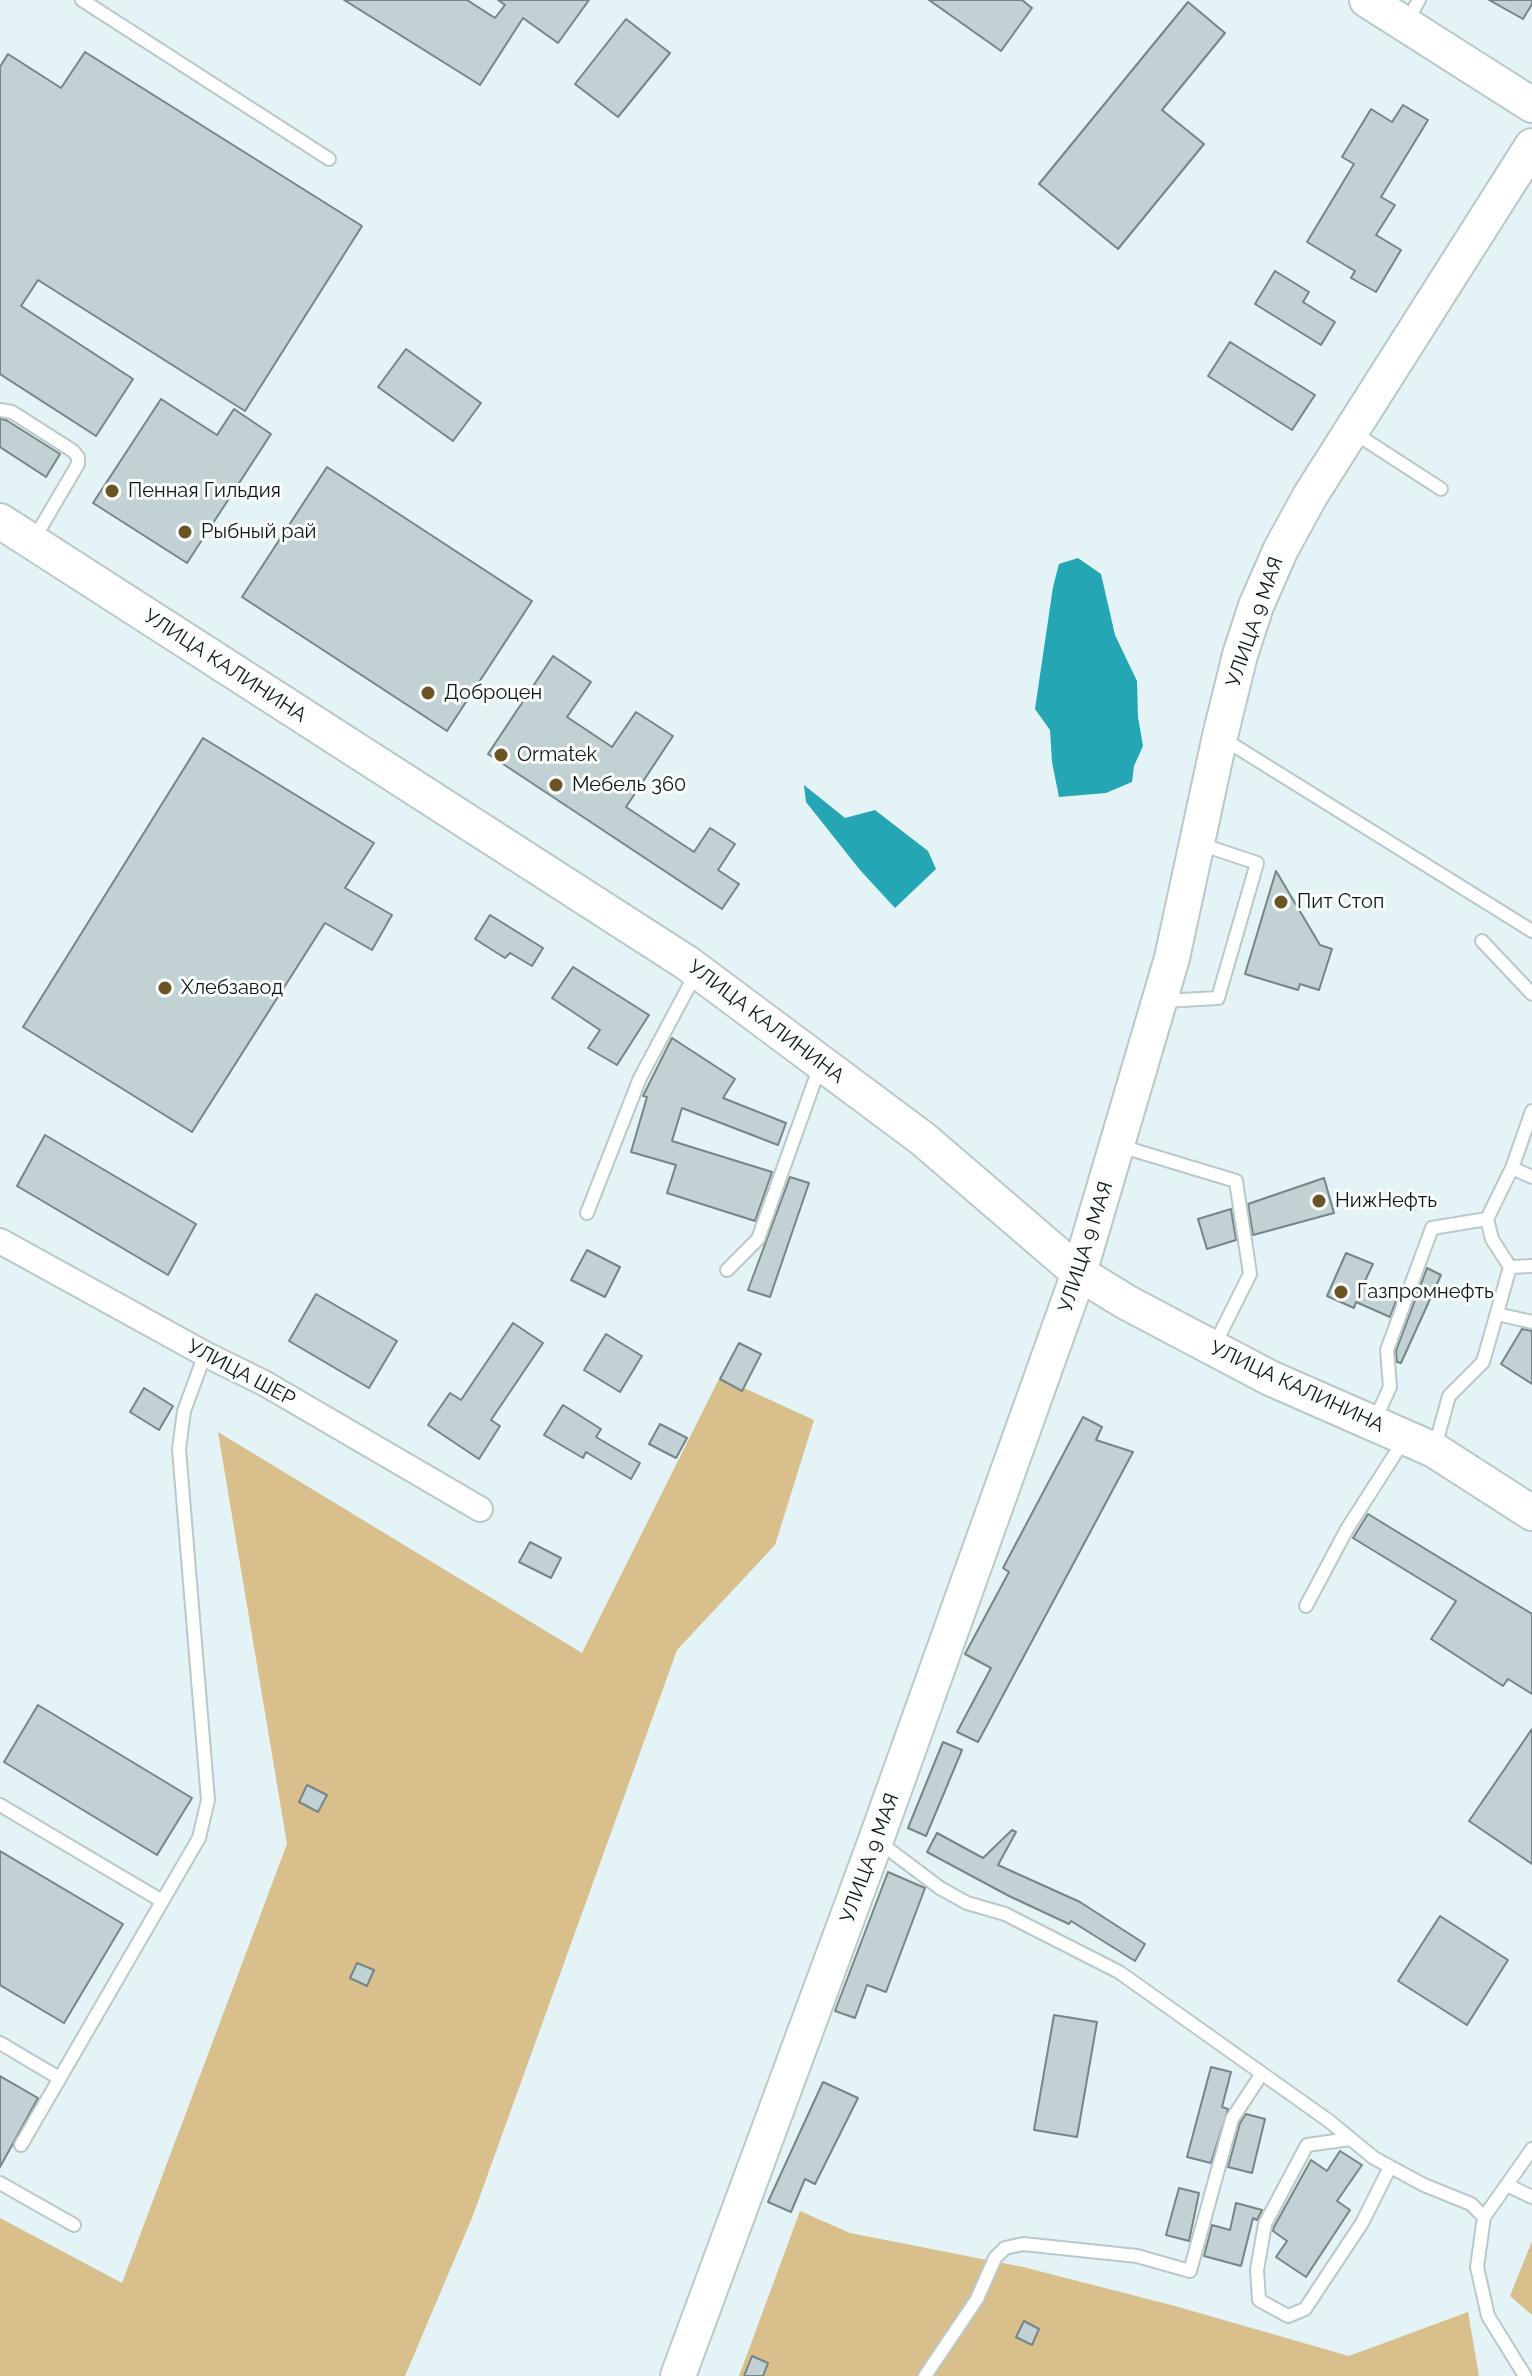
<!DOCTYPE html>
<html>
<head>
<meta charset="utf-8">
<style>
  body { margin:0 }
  canvas { display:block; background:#e3f3f6 }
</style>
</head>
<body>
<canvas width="1532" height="2376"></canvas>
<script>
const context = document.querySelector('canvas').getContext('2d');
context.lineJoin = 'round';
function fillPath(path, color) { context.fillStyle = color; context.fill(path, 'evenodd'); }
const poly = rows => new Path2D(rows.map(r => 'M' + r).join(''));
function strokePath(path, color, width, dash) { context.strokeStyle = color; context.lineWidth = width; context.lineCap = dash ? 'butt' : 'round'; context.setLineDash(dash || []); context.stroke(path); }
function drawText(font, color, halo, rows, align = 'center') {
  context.font = font + ' Raleway,sans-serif'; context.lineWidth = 6; context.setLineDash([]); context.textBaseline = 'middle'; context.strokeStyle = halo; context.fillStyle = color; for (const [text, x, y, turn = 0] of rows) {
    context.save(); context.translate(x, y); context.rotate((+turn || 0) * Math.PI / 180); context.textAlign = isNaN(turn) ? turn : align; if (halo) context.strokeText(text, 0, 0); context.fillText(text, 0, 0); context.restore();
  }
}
const green = poly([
  [720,1377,814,1420,775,1545,677,1650,472,2218,405,2376,0,2376,0,2218,122,2283,287,1844,218,1432,582,1653],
  [800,2211,850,2233,1023,2267,1175,2306,1349,2356,1468,2312,1479,2376,739,2376],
  [1532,2241,1532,2315,1510,2296]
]);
const water = poly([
  [1078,558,1101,574,1115,635,1137,681,1138,717,1143,746,1134,766,1132,782,1106,793,1059,797,1052,762,1050,730,1035,709,1053,587,1059,564],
  [804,785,845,818,875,810,928,851,936,869,895,908,860,870,806,802]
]);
const building = poly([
  [344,0,467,0,495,18,505,5,498,0,589,0,558,43,523,18,480,85,344,0],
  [929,0,1022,0,1032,8,1001,51,929,0],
  [1489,0,1532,0,1532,4,1523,19,1489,0],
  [1188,2,1225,33,1162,110,1204,144,1118,249,1039,184,1188,2],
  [626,19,670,53,618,117,575,84,626,19],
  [85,52,362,226,245,411,38,280,21,306,133,379,96,436,0,374,0,67,8,54,61,88,85,52],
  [1403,105,1428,120,1381,197,1395,205,1376,235,1401,250,1376,292,1351,278,1355,271,1307,242,1354,164,1342,157,1371,109,1392,122,1403,105],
  [1275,271,1309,292,1303,302,1335,322,1321,345,1255,304,1275,271],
  [1230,342,1315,395,1292,430,1208,376,1230,342],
  [406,349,481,403,453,441,378,387,406,349],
  [161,399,217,435,234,409,271,434,187,563,93,503,161,399],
  [0,419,6,420,60,454,46,477,0,447,0,419],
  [327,467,532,601,447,731,242,597,327,467],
  [553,656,591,682,567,717,612,747,636,712,673,736,626,807,694,852,710,828,735,844,718,870,739,884,722,909,488,754,553,656],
  [203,738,374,843,345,888,392,915,372,950,325,923,192,1132,23,1027,203,738],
  [1276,871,1320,945,1332,949,1319,990,1300,984,1298,990,1245,974,1276,871],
  [490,915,543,948,532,966,510,953,505,958,475,939,490,915],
  [573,967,649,1015,617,1065,588,1048,600,1030,552,998,573,967],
  [672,1038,735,1079,723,1098,786,1123,778,1145,682,1108,672,1141,772,1172,755,1221,667,1193,676,1165,631,1152,647,1097,643,1096,672,1038],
  [45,1135,196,1224,168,1275,17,1186,45,1135],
  [790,1177,809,1183,770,1297,748,1290,790,1177],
  [1324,1178,1334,1213,1253,1235,1248,1204,1324,1178],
  [1231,1209,1236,1240,1207,1249,1198,1219,1231,1209],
  [587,1250,620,1267,605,1297,571,1280,587,1250],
  [1346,1253,1373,1264,1364,1283,1397,1298,1390,1317,1356,1302,1354,1308,1327,1296,1346,1253],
  [1427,1268,1441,1275,1401,1363,1397,1362,1396,1351,1427,1268],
  [316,1294,397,1341,369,1388,289,1341,316,1294],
  [513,1323,543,1343,491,1420,500,1426,479,1459,428,1425,450,1393,461,1400,513,1323],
  [1522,1329,1532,1331,1532,1384,1501,1364,1522,1329],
  [606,1334,642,1356,620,1392,584,1370,606,1334],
  [739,1343,761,1354,742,1391,720,1379,739,1343],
  [144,1388,173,1406,159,1430,130,1412,144,1388],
  [563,1405,601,1429,596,1437,640,1463,631,1479,586,1452,583,1458,544,1435,563,1405],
  [1083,1417,1102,1427,1096,1440,1133,1452,978,1742,957,1732,991,1668,965,1654,1009,1572,1003,1568,1083,1417],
  [660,1424,687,1438,676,1458,649,1444,660,1424],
  [1368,1514,1532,1614,1532,1694,1508,1679,1503,1686,1431,1639,1456,1601,1353,1538,1368,1514],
  [530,1542,561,1558,551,1578,519,1562,530,1542],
  [38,1705,192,1798,157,1855,4,1762,38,1705],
  [1532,1729,1532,1864,1469,1821,1532,1729],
  [943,1742,962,1750,926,1836,908,1828,943,1742],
  [307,1785,327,1795,318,1812,299,1802,307,1785],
  [1012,1830,1016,1832,998,1865,1080,1902,1145,1944,1135,1961,1071,1921,1069,1924,1009,1896,927,1852,937,1833,983,1858,1012,1830],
  [0,1851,123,1924,64,2023,0,1985,0,1851],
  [888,1872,925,1888,886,1992,867,1985,855,2018,835,2011,888,1872],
  [1440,1916,1508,1960,1467,2025,1398,1981,1440,1916],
  [357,1963,374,1970,367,1986,350,1978,357,1963],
  [1054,2015,1097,2022,1077,2137,1034,2130,1054,2015],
  [1211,2067,1231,2072,1222,2107,1228,2109,1211,2163,1187,2157,1211,2067],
  [0,2076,38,2098,0,2167,0,2076],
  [823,2082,858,2098,815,2184,805,2179,791,2212,768,2202,823,2082],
  [1246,2114,1265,2119,1252,2173,1228,2167,1240,2123,1246,2114],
  [1340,2151,1362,2165,1337,2201,1350,2210,1306,2277,1276,2257,1287,2241,1273,2231,1274,2227,1311,2160,1327,2171,1340,2151],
  [1179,2188,1199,2193,1189,2241,1166,2235,1179,2188],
  [1236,2203,1262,2210,1257,2220,1253,2218,1241,2266,1204,2256,1212,2225,1230,2230,1236,2203],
  [1024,2321,1039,2329,1032,2345,1016,2337,1024,2321],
  [752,2356,768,2363,763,2376,744,2376,752,2356]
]);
const lane = poly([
  [82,0,329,159],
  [1407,21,1419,0],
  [0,410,12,412,73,451,78,457,78,464,34,539],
  [1353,432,1441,489],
  [1222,738,1532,931],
  [1482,941,1532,994],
  [1164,1001,1218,998,1257,863,1200,844],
  [1120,1146,1236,1181,1250,1274,1215,1344],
  [1512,1168,1532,1177],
  [587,1213,640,1078,696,973],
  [1510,1267,1532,1266],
  [727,1270,758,1239,820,1066],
  [1497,1314,1532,1322],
  [1374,1422,1390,1387,1387,1350,1432,1228,1487,1219],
  [1435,1447,1449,1396,1483,1362,1510,1267,1492,1239,1487,1219,1512,1168,1532,1111],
  [1306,1606,1347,1529,1404,1440],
  [0,1805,162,1901],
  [879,1842,940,1888,967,1903,1005,1914,1119,1972,1329,2121,1374,2158,1424,2185,1471,2204,1484,2217,1477,2267,1488,2316,1525,2376],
  [0,2043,59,2078],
  [1350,2139,1307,2145,1265,2224,1257,2270,1259,2300,1288,2316,1305,2309,1362,2223,1390,2167],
  [21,2145,199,1838,208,1800,179,1449,184,1411,205,1354],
  [0,2183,74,2225],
  [1507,2185,1532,2197],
  [1484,2217,1532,2149],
  [925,2376,977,2299,995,2258,1005,2248,1023,2244,1137,2256,1190,2271,1232,2119,1261,2075]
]);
const street = poly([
  [0,1241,205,1354,264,1383,480,1509]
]);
const secondary = poly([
  [1367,0,1532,105],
  [0,521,687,963,923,1139,1079,1273,1126,1302,1270,1378,1434,1450,1532,1513],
  [678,2376,876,1840,1079,1273,1172,958,1220,736,1240,655,1256,606,1281,549,1310,496,1532,146]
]);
const markers = [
  [112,491,8,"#6a5424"],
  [185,532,8,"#6a5424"],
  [428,693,8,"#6a5424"],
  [501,755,8,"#6a5424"],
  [556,785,8,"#6a5424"],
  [1281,902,8,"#6a5424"],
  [165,988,8,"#6a5424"],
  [1319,1201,8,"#6a5424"],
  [1341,1292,8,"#6a5424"]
];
const poiNames = [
  ["Пенная Гильдия",128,491],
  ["Рыбный рай",201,532],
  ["Доброцен",444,693],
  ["Ormatek",517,755],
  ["Мебель 360",572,785],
  ["Пит Стоп",1297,902],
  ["Хлебзавод",181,988],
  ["НижНефть",1335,1201],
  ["Газпромнефть",1357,1292]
];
const streetNames = [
  ["УЛИЦА 9 МАЯ",1255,622,-71],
  ["УЛИЦА КАЛИНИНА",225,666,33],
  ["УЛИЦА КАЛИНИНА",766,1022,37],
  ["УЛИЦА 9 МАЯ",1086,1247,-72],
  ["УЛИЦА ШЕР",241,1373,28],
  ["УЛИЦА КАЛИНИНА",1297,1387,25],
  ["УЛИЦА 9 МАЯ",870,1858,-70]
];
fillPath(green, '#d9bf8b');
fillPath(water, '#25a6b5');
fillPath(building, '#c2d2d4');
strokePath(building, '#768587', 2);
strokePath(lane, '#b9c9cb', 16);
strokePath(street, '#b9c9cb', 28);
strokePath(secondary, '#b9c9cb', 38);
strokePath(lane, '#fff', 12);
strokePath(street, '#fff', 24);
strokePath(secondary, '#fff', 34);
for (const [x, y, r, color] of markers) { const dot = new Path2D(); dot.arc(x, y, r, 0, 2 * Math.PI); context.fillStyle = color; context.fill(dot); strokePath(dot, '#fafefe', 3); }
drawText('20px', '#0f1415', '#fafefe', poiNames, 'left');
drawText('20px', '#0f1415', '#fafefe', streetNames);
</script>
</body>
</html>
